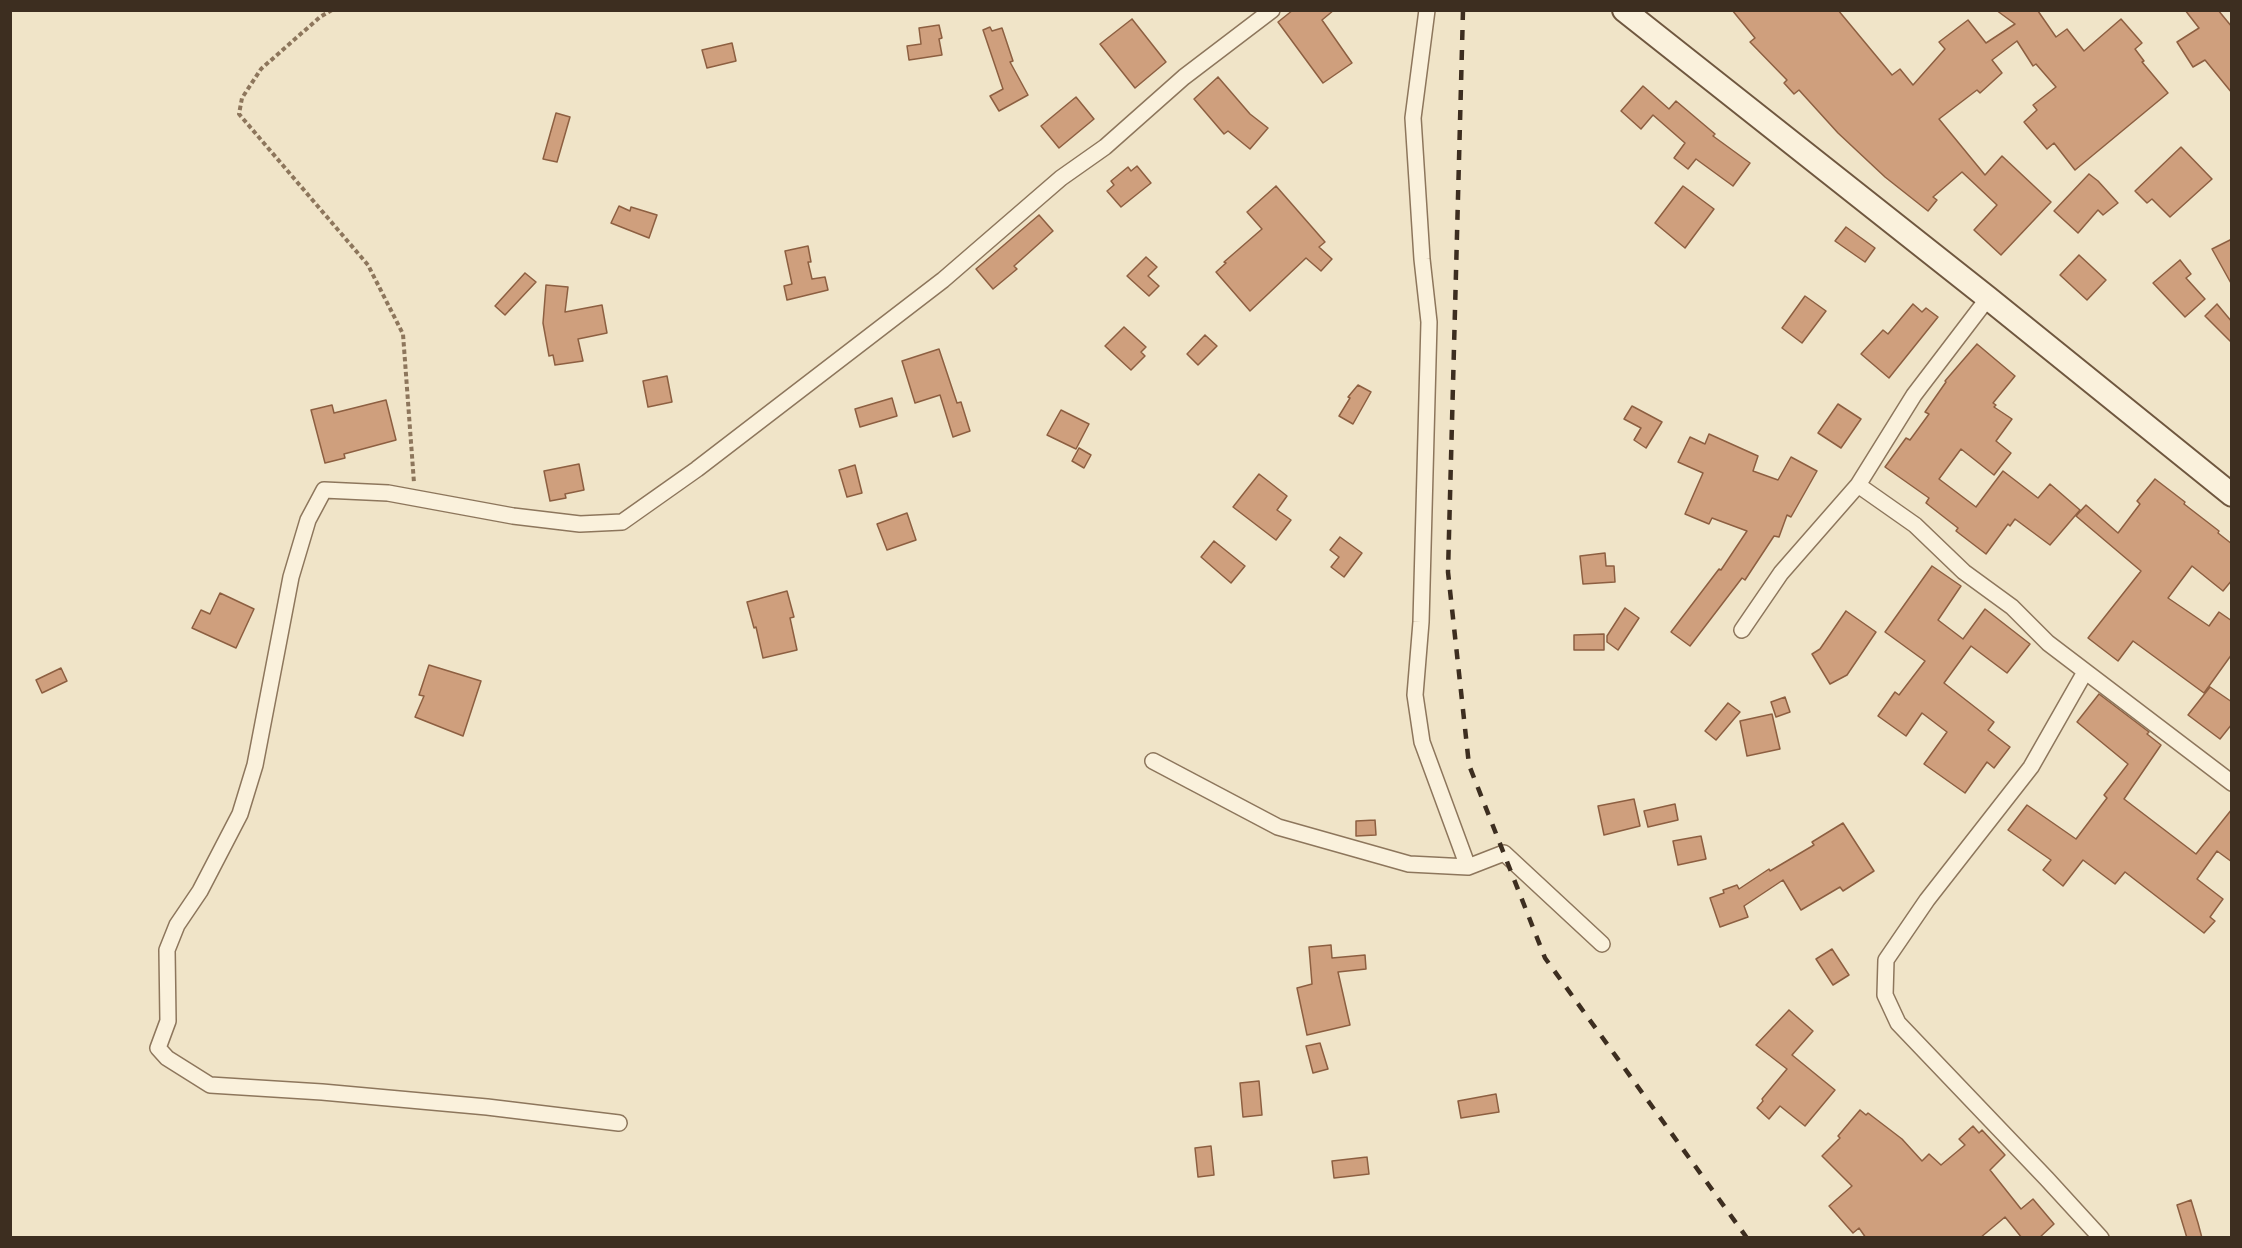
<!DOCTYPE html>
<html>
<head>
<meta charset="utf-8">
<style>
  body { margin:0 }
  #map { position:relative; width:2242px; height:1248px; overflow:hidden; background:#f0e4c8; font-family:"Noto Serif",serif }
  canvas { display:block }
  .frame { position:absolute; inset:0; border:12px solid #3d2e20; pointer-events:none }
</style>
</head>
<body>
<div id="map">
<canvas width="2242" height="1248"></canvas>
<div class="frame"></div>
</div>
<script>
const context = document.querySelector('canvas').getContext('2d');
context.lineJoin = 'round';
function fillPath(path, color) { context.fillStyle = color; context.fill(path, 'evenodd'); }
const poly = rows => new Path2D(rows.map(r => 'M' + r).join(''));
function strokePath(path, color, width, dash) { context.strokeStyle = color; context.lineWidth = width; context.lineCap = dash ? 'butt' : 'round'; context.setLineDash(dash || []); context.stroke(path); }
const building = poly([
  [1293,10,1334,10,1322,20,1352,63,1323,83,1278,22,1293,10],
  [1732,10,1838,10,1892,75,1900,69,1913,85,1945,49,1939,42,1968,20,1986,43,2015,24,1996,10,2038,11,2056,37,2067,29,2084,51,2121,19,2142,43,2135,49,2144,61,2142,62,2168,93,2075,170,2054,143,2047,149,2024,122,2037,110,2033,105,2056,87,2036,64,2033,66,2017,41,1992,60,2002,73,1980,93,1977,90,1939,119,1985,175,2002,156,2051,202,2001,255,1974,230,1997,205,1962,172,1933,197,1937,200,1928,211,1885,177,1838,133,1799,90,1794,94,1784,83,1787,80,1750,42,1755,38,1732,10],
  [2185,10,2218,10,2232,27,2232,93,2205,60,2193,67,2177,42,2199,28,2185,10],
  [1132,19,1166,62,1135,88,1100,44,1132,19],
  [939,25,942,38,939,39,942,55,909,60,907,46,921,44,919,28,939,25],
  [990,27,992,31,1002,28,1013,61,1010,62,1028,95,999,111,990,96,1003,89,983,30,990,27],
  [732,43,736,61,707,68,702,50,732,43],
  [1218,77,1250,114,1268,128,1250,149,1228,131,1224,134,1194,99,1218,77],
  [1643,86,1669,109,1676,101,1715,134,1713,136,1750,163,1733,186,1696,159,1688,169,1674,158,1685,143,1653,115,1641,129,1621,111,1643,86],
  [1076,97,1094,119,1059,148,1041,126,1076,97],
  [556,113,570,117,557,162,543,159,556,113],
  [2181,147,2212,179,2170,217,2152,199,2147,203,2135,191,2181,147],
  [1137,166,1151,183,1121,207,1107,191,1114,185,1111,181,1128,167,1131,171,1137,166],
  [2089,174,2098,181,2118,203,2103,215,2098,210,2078,233,2054,211,2089,174],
  [1276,186,1325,242,1319,247,1332,259,1321,271,1306,258,1250,311,1216,272,1226,263,1224,262,1262,229,1247,212,1276,186],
  [1683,186,1714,209,1685,248,1655,223,1683,186],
  [619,206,630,211,631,207,657,215,649,238,611,223,619,206],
  [1039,215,1053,231,1014,266,1017,269,993,289,976,269,1039,215],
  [1846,227,1875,248,1865,262,1835,241,1846,227],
  [2232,239,2232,285,2212,249,2232,239],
  [808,246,811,262,808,262,812,279,825,277,828,290,787,300,784,286,792,284,785,251,808,246],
  [2079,255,2106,280,2087,300,2060,275,2079,255],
  [1146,257,1157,267,1148,276,1159,286,1149,296,1127,276,1146,257],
  [2180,260,2191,274,2186,278,2205,299,2185,317,2153,283,2180,260],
  [525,273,536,282,505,315,495,306,525,273],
  [546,285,568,287,565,312,602,305,607,333,578,339,583,361,555,365,553,355,549,356,543,323,546,285],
  [1805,296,1826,311,1802,343,1782,328,1805,296],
  [1913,304,1922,312,1926,308,1938,317,1889,378,1861,354,1883,330,1888,334,1913,304],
  [2217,304,2232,322,2232,343,2205,316,2217,304],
  [1124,327,1146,347,1141,352,1145,356,1131,370,1105,346,1124,327],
  [1205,335,1217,346,1198,365,1187,354,1205,335],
  [1977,344,2015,376,1993,403,1996,405,1994,407,2012,419,1996,441,2011,453,1994,475,1961,449,1939,479,1976,507,2003,471,2038,498,2050,484,2080,510,2050,545,2015,519,2010,526,2008,524,1986,554,1956,531,1958,528,1926,503,1929,498,1885,467,1906,438,1910,440,1929,414,1925,412,1946,382,1945,381,1977,344],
  [939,349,957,403,961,402,970,431,953,437,940,395,915,403,902,361,939,349],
  [667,376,672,402,648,407,643,381,667,376],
  [1358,385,1371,392,1353,424,1339,416,1350,398,1348,397,1358,385],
  [892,398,897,416,860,427,855,409,892,398],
  [386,400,396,440,344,454,345,458,325,463,311,410,332,405,334,413,386,400],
  [1838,404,1861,419,1841,448,1818,433,1838,404],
  [1632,406,1662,422,1646,448,1634,440,1641,428,1624,419,1632,406],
  [1061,410,1089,424,1076,449,1047,435,1061,410],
  [1709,434,1758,456,1753,471,1778,480,1791,457,1817,471,1791,517,1787,515,1779,537,1774,536,1745,580,1742,578,1690,646,1671,632,1719,569,1721,570,1747,531,1712,518,1709,524,1685,514,1703,473,1678,462,1690,437,1705,444,1709,434],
  [1079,448,1091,455,1084,468,1072,461,1079,448],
  [579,464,584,490,565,494,566,498,550,501,544,471,579,464],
  [855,465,862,493,847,497,839,470,855,465],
  [1259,474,1287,496,1277,510,1291,520,1276,540,1233,507,1259,474],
  [2155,479,2185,502,2184,504,2219,531,2218,533,2232,544,2232,580,2223,591,2192,566,2168,598,2209,626,2219,612,2232,621,2232,654,2204,693,2133,641,2118,661,2088,638,2141,571,2076,516,2086,505,2118,533,2140,504,2137,501,2155,479],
  [907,513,916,540,887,550,877,524,907,513],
  [1340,537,1362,553,1344,577,1331,567,1339,557,1330,550,1340,537],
  [1214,541,1245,566,1231,583,1201,557,1214,541],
  [1605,553,1606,566,1614,566,1615,582,1583,584,1580,556,1605,553],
  [1932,566,1961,586,1938,620,1963,639,1985,609,2030,644,2007,673,1971,646,1944,683,1994,722,1988,730,2010,747,1994,768,1987,762,1965,793,1924,764,1947,732,1922,713,1906,736,1878,716,1895,692,1899,695,1925,661,1885,632,1932,566],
  [787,591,794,617,790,618,797,650,763,658,756,627,754,628,747,602,787,591],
  [220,593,254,609,236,648,192,628,201,610,210,614,220,593],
  [1625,608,1639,618,1618,650,1607,642,1607,636,1625,608],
  [1846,611,1876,632,1847,675,1830,684,1812,654,1820,649,1846,611],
  [1604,634,1604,650,1574,650,1574,635,1604,634],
  [429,665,481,681,463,736,415,717,424,696,419,695,429,665],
  [61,668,67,681,42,693,36,680,61,668],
  [2210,687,2232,702,2232,724,2220,739,2188,715,2210,687],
  [2099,694,2149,732,2147,734,2161,745,2124,799,2196,854,2232,809,2232,862,2217,851,2197,879,2223,899,2210,917,2215,921,2204,933,2125,872,2115,884,2083,860,2063,886,2043,870,2051,860,2008,830,2027,805,2076,839,2107,798,2104,795,2128,764,2077,722,2099,694],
  [1785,697,1790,712,1776,717,1771,702,1785,697],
  [1728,703,1740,712,1716,740,1705,731,1728,703],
  [1772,714,1780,749,1747,756,1740,721,1772,714],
  [1634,799,1640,826,1604,835,1598,806,1634,799],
  [1675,804,1678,820,1648,827,1644,811,1675,804],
  [1375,820,1376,835,1356,836,1356,821,1375,820],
  [1843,823,1874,871,1843,891,1840,887,1801,910,1783,880,1744,906,1748,917,1720,927,1710,898,1724,893,1723,890,1737,885,1739,889,1769,869,1770,871,1814,845,1812,842,1843,823],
  [1701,836,1706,859,1678,865,1673,841,1701,836],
  [1331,945,1332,958,1365,955,1366,969,1338,972,1350,1025,1307,1035,1297,988,1312,984,1309,947,1331,945],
  [1832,949,1849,975,1833,985,1816,959,1832,949],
  [1789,1010,1813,1031,1792,1055,1835,1090,1805,1126,1780,1106,1769,1119,1757,1108,1763,1101,1762,1099,1787,1069,1756,1045,1789,1010],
  [1320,1043,1328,1069,1313,1073,1306,1046,1320,1043],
  [1259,1081,1262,1115,1243,1117,1240,1083,1259,1081],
  [1496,1094,1499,1112,1461,1118,1458,1101,1496,1094],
  [1860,1110,1866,1115,1868,1113,1902,1139,1922,1161,1929,1154,1941,1165,1965,1145,1959,1139,1973,1126,1979,1133,1982,1130,2005,1155,1990,1170,2021,1209,2033,1199,2054,1224,2039,1238,2022,1238,2005,1217,1980,1238,1866,1238,1859,1228,1853,1233,1829,1206,1852,1186,1822,1156,1840,1138,1838,1136,1860,1110],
  [1211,1146,1214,1175,1198,1177,1195,1148,1211,1146],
  [1367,1157,1369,1174,1334,1178,1332,1161,1367,1157],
  [2191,1200,2198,1223,2202,1238,2187,1238,2177,1205,2191,1200]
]);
const path = poly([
  [332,10,320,17,261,69,242,98,239,114,368,265,403,334,414,483]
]);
const street = poly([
  [1427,10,1413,118,1422,259,1429,322,1421,622,1415,695,1422,742,1468,867],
  [1858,485,1915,525,1964,572,2012,607,2048,643,2232,783],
  [1742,630,1781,573,1858,485,1914,395,1988,298],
  [2085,672,2031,767,1927,900,1886,960,1885,995,1898,1023,2047,1179,2101,1238],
  [1153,761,1278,827,1409,864,1468,867,1504,853,1602,944],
  [619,1123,487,1107,322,1092,210,1085,167,1058,158,1048,168,1021,167,950,177,925,200,891,240,814,255,765,291,577,308,520,324,490,388,493,513,516,580,524,622,522,697,469,943,280,1061,178,1105,147,1184,77,1272,10]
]);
const secondary = poly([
  [1624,10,1988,298,2232,495]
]);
const rail = poly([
  [1463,10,1448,572,1469,765,1545,958,1747,1238]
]);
fillPath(building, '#cf9f7d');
strokePath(building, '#8d5f41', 1.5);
strokePath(street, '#8d765c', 18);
strokePath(secondary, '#6f573f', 26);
strokePath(path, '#8d765c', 4, [4.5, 3]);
strokePath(street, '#faf1dc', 15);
strokePath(secondary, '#faf1dc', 22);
strokePath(rail, '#3d2e20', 4.5, [10, 10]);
</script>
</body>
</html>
